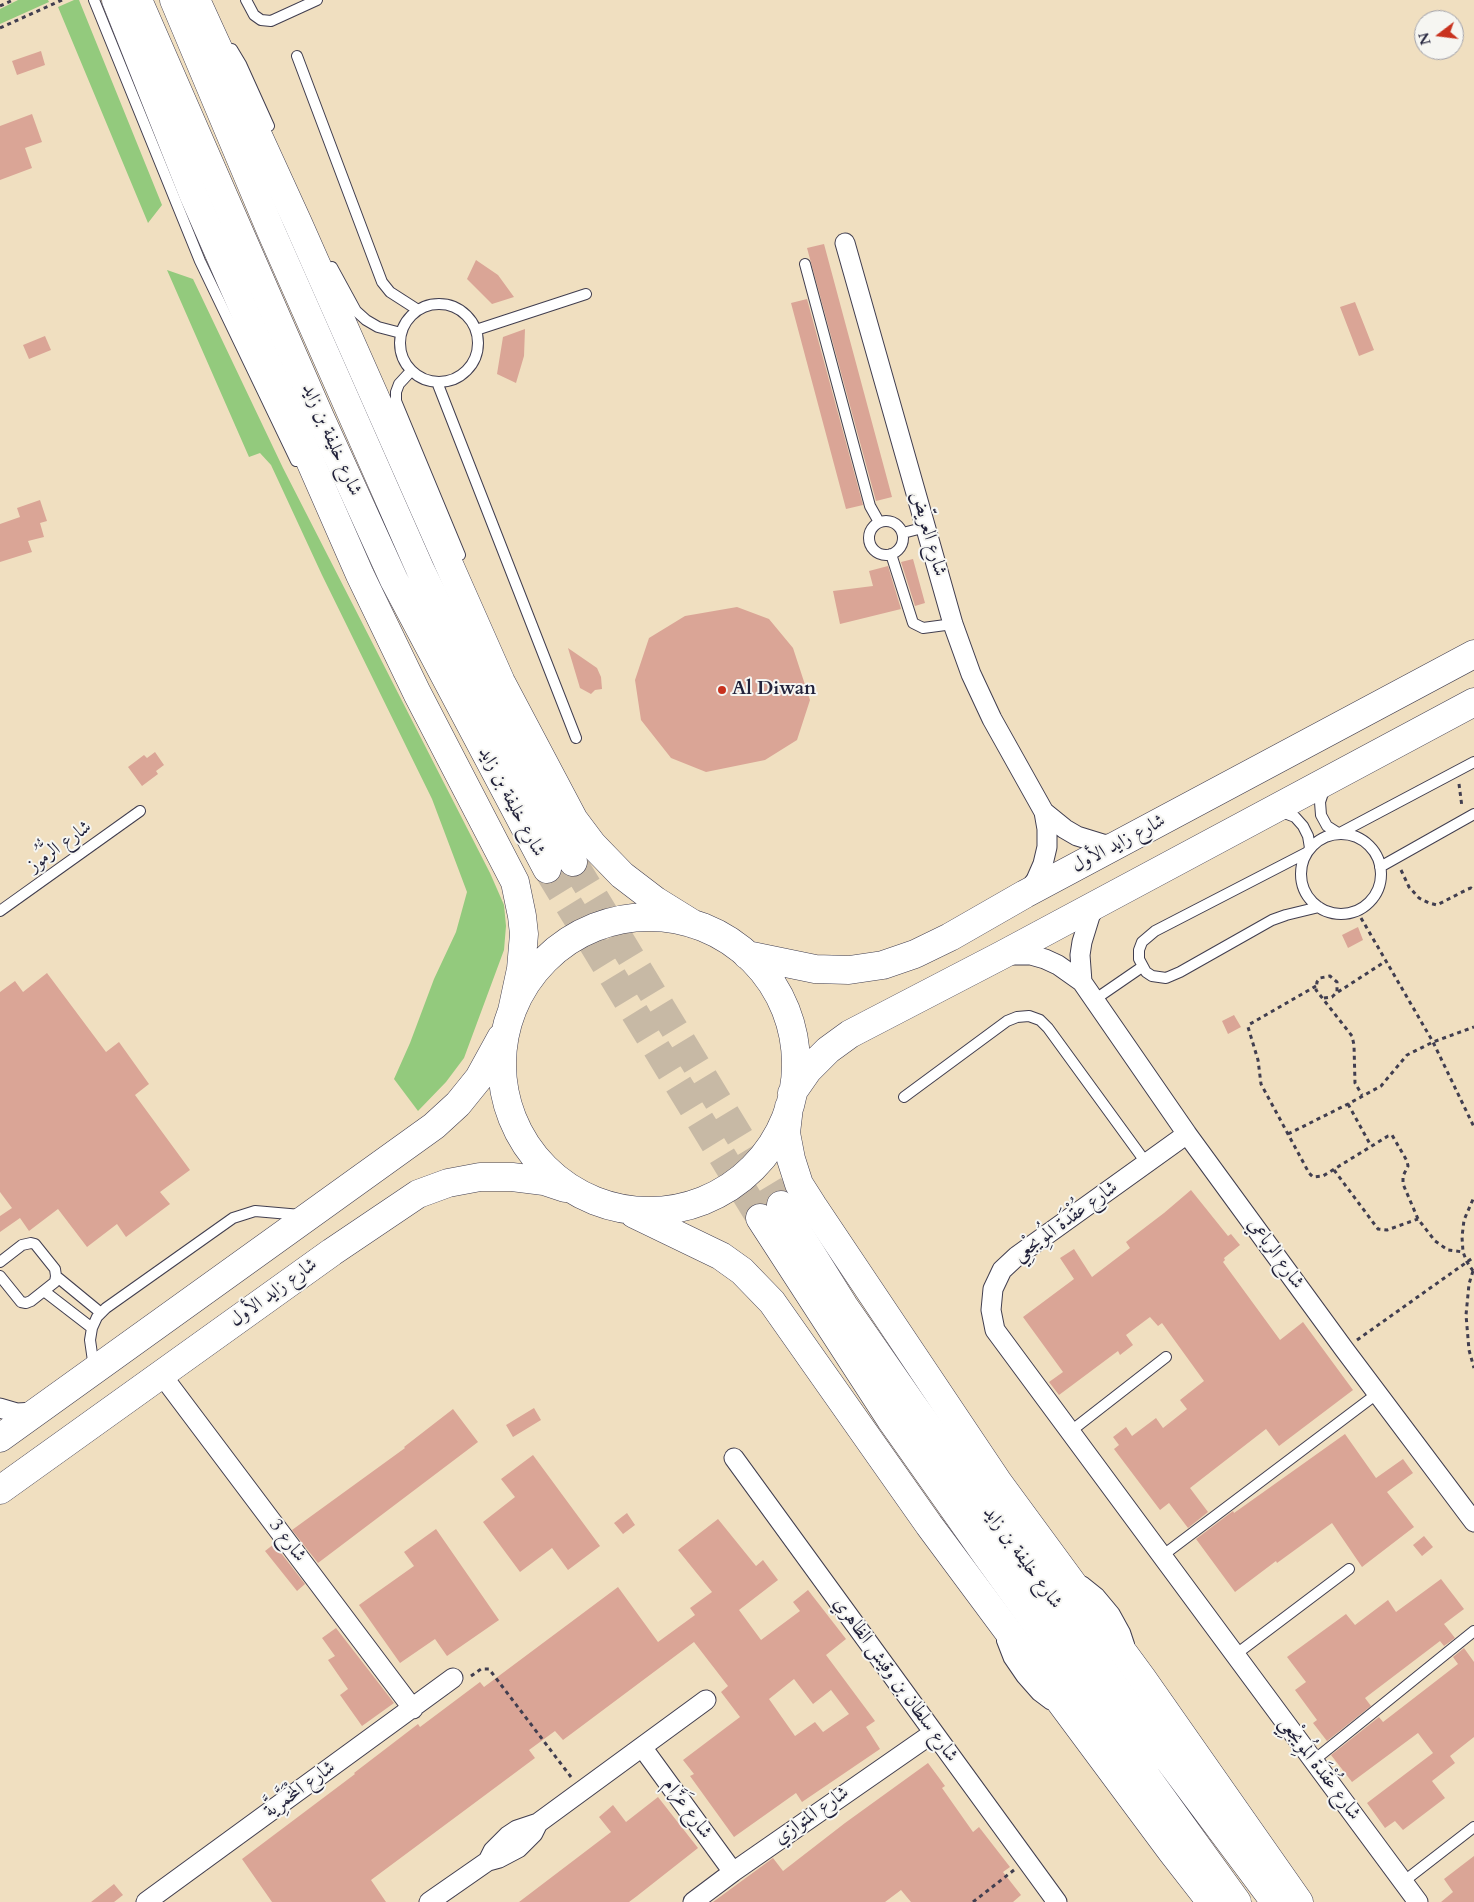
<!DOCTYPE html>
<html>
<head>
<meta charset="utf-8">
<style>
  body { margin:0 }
  #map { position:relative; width:1474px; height:1902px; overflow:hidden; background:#f0dfc0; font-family:Cardo,serif }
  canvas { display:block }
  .north { position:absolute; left:1414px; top:10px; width:50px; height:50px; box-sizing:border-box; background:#f6f6f2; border:1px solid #a1a1a9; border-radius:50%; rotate:255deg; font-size:14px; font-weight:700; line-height:20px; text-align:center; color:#22223b }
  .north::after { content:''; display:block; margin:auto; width:18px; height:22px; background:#c8321e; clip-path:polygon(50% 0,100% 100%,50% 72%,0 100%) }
</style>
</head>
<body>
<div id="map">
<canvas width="1474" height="1902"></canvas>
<div class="north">N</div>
</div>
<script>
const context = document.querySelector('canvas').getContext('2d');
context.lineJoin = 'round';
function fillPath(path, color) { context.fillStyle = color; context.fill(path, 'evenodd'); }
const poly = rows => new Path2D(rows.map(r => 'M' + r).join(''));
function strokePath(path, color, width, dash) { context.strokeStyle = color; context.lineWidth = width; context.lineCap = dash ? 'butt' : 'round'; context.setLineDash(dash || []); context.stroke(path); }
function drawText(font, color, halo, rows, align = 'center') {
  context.font = font + ' Cardo,Amiri,serif'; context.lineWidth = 4; context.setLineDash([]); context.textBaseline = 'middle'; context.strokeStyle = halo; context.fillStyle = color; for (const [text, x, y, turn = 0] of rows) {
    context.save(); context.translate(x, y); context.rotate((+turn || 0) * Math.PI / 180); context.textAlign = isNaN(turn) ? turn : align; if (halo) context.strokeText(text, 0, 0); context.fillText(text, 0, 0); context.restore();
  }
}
const green = poly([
  [18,0,48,0,49,2,0,24,0,9],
  [74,0,79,0,162,205,148,223,58,7],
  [167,270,193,279,283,468,490,873,504,905,506,926,504,950,464,1058,446,1082,418,1111,394,1079,410,1043,434,979,456,932,467,892,432,799,322,575,278,480,271,465,260,453,249,457]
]);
const building = poly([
  [41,51,45,65,17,75,12,61],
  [32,114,42,142,25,148,32,168,0,180,0,126],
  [824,244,892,497,876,501,807,248],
  [476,260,498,275,514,297,492,304,467,279],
  [807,299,863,505,846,509,791,303],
  [1355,302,1374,350,1359,356,1340,307],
  [525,329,524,356,516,383,497,374,503,337],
  [45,336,51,350,29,359,23,345],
  [40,500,47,521,40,523,44,537,28,541,32,552,0,562,0,524,20,517,17,508],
  [913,559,925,603,915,606,901,562],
  [888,566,901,609,840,624,833,591,873,586,869,571],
  [737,607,769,619,793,648,810,700,797,740,765,760,706,772,671,758,641,720,635,680,649,638,685,616],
  [568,648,597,668,601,677,602,689,595,690,591,694,580,688],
  [155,752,164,765,156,771,158,774,142,786,128,767,144,755,147,758],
  [1358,927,1363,940,1348,948,1342,935],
  [47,973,106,1052,119,1042,149,1084,135,1095,190,1170,160,1192,170,1204,126,1237,117,1224,87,1247,58,1209,29,1231,20,1218,0,1232,0,1216,12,1208,0,1192,0,992,15,981,23,992],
  [1234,1015,1241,1027,1228,1034,1222,1021],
  [1191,1190,1228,1236,1231,1234,1240,1245,1224,1258,1225,1260,1223,1262,1280,1340,1303,1322,1353,1390,1279,1446,1266,1429,1190,1488,1208,1512,1188,1528,1169,1503,1160,1510,1114,1449,1119,1445,1113,1437,1126,1427,1132,1436,1156,1418,1163,1428,1187,1409,1180,1400,1204,1381,1162,1323,1158,1326,1150,1317,1126,1335,1133,1345,1120,1355,1118,1351,1059,1395,1049,1382,1063,1372,1023,1317,1074,1279,1060,1258,1074,1249,1092,1277,1130,1248,1126,1242,1164,1213],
  [534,1408,541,1420,513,1437,506,1425],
  [453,1409,478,1442,318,1563,292,1530,405,1448,404,1447],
  [1345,1434,1376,1478,1403,1459,1413,1473,1387,1492,1414,1527,1362,1567,1332,1523,1277,1563,1276,1561,1235,1592,1196,1539,1233,1511,1234,1513],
  [533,1455,600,1546,568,1570,552,1548,520,1572,483,1522,515,1497,501,1479],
  [627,1513,635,1525,623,1534,614,1523],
  [718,1519,756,1566,763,1560,778,1580,739,1610,761,1640,800,1611,793,1602,808,1590,846,1639,826,1655,875,1721,866,1727,880,1749,802,1802,796,1793,734,1837,690,1776,694,1774,683,1760,740,1717,721,1692,728,1686,694,1642,563,1740,555,1731,529,1750,535,1758,371,1880,386,1902,272,1902,242,1859,355,1774,354,1773,418,1724,420,1727,480,1682,484,1687,618,1587,658,1642,695,1615,690,1608,712,1592,678,1550],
  [794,1679,813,1704,831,1690,849,1714,823,1732,815,1722,795,1736,769,1699],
  [436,1529,499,1620,447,1656,435,1639,400,1663,359,1605,414,1566,404,1552],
  [1424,1536,1433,1547,1422,1556,1413,1545],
  [274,1544,305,1584,297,1591,265,1551],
  [1441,1579,1464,1609,1444,1624,1455,1638,1444,1646,1440,1641,1365,1698,1371,1706,1327,1741,1313,1723,1317,1720,1295,1690,1306,1682,1287,1657,1346,1614,1355,1625,1388,1600,1396,1612],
  [336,1628,394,1703,362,1726,340,1695,348,1689,328,1660,335,1656,322,1638],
  [1464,1648,1474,1662,1474,1737,1450,1756,1455,1763,1432,1781,1445,1798,1403,1830,1395,1821,1385,1828,1367,1803,1433,1753,1418,1733,1352,1782,1331,1755,1379,1717,1383,1722,1458,1664,1453,1657],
  [928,1763,945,1786,942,1788,973,1832,979,1827,1010,1867,1003,1872,1021,1895,1013,1902,911,1902,901,1890,885,1902,713,1902,773,1858,783,1871,845,1823],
  [658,1797,698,1848,637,1896,629,1902,519,1902,611,1832,599,1817,613,1805,626,1822],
  [1474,1856,1474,1902,1441,1902,1453,1892,1444,1879],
  [114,1884,123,1895,114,1902,91,1902]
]);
const highwayTunnel = poly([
  [573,862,781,1205],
  [547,869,760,1218]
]);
const path = poly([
  [0,6,13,0],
  [0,28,62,0],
  [1459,784,1462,807],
  [1401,870,1409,887,1419,898,1429,903,1437,905,1468,889,1471,888,1474,890],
  [1357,911,1433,1042,1474,1127],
  [1316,986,1250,1024,1248,1027,1258,1060,1261,1084,1309,1173,1313,1177,1323,1176,1388,1136,1392,1135,1407,1161,1408,1166,1403,1176,1403,1184,1418,1219,1435,1241,1448,1250,1463,1252],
  [1338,992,1386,961],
  [1324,998,1332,997,1337,992,1337,982,1330,976,1320,978,1317,982,1316,990,1352,1036,1354,1045,1355,1083,1362,1095],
  [1348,1104,1371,1146],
  [1288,1134,1348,1104,1381,1086,1407,1055,1433,1042,1474,1027],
  [1334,1170,1378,1229,1387,1230,1418,1219],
  [1473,1271,1469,1284,1466,1315,1469,1350,1474,1368],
  [1473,1271,1467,1262,1463,1252,1462,1237,1464,1220,1474,1197],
  [1357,1340,1474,1257],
  [471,1676,481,1669,489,1669,571,1777],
  [973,1902,1014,1870]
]);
const lane = poly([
  [94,0,200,261,296,461],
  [246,0,254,15,261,20,271,21,317,0],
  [232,49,241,64,269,126],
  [297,56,382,282,390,292,418,310],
  [805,264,870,506,879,522],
  [332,267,356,311,366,320,378,327,401,333],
  '400 343a39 39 0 1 1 78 0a39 39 0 1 1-78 0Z',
  [476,330,586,294],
  [411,371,399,384,396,392,396,401,460,555],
  [437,382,576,738],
  '869 538a17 17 0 1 1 34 0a17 17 0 1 1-34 0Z',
  [903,533,926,527],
  [891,554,913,623,923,628,953,624],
  [1325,787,1320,802,1321,815,1327,826,1338,833],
  [1279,811,1295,817,1303,826,1308,836,1310,848],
  [1340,833,1474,762],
  '1301 874a40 40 0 1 1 80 0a40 40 0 1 1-80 0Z',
  [1306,853,1155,931,1142,942,1139,950,1139,959,1146,972,1152,976,1166,978,1180,972,1272,920,1286,915,1319,907],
  [1380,867,1474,814],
  [0,911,140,811],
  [1094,1000,1142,967],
  [904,1097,1007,1021,1017,1017,1029,1016,1040,1020,1048,1028,1147,1164],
  [0,1262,22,1245,31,1243,35,1244,55,1269,56,1276,55,1282,31,1301,26,1303,21,1302,0,1276],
  [56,1276,101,1313],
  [44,1291,92,1328],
  [94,1368,90,1340,92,1328,97,1317,106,1308,233,1218,255,1211,301,1215],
  [1071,1431,1166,1357],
  [1162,1556,1378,1393],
  [1084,1582,1099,1594,1114,1612,1125,1632,1129,1644],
  [1002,1641,1009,1659,1022,1678,1037,1695,1049,1704],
  [1235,1655,1349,1569],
  [1313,1761,1474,1631],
  [1403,1882,1474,1827]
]);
const street = poly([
  [845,243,953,624,971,674,992,719,1044,812,1065,829,1077,836,1103,844,1117,845],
  [1028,891,1036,880,1043,864,1047,847,1047,829,1044,812],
  [1005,955,1031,955,1045,959,1058,965,1082,982,1187,1134,1344,1349,1474,1522],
  [1082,982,1080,955,1082,942,1090,916,1097,904],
  [1187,1134,1017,1256,1002,1270,993,1289,991,1310,995,1330,1418,1902],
  [161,1374,413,1709],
  [0,1408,17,1413,36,1412],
  [734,1458,1057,1902],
  [642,1747,733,1872],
  [488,1861,493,1851,508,1836,517,1830,538,1823,706,1700],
  [146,1902,453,1678],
  [429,1902,488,1861,499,1858,518,1848,533,1833,538,1823],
  [693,1902,733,1872,933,1733]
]);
const primary = poly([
  [116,0,194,196,360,575,417,693,515,882,522,916,524,934,521,969,512,1011],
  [196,0,298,223,501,682,574,820,592,844,622,875,656,901,693,924],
  '502 1064a147 147 0 1 1 294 0a147 147 0 1 1-294 0Z',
  [747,955,815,969,849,970,883,965,915,954,950,937,1025,894,1474,654],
  [792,1093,808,1070,828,1050,850,1034,1002,955,1474,702],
  [789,1107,786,1133,791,1159,799,1184,813,1206,998,1482,1142,1678,1299,1902],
  [634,1214,721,1256,742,1271,772,1302,929,1525,1172,1852,1211,1902],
  [0,1438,434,1126,458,1104,479,1078,501,1038],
  [0,1490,332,1252,418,1194,448,1183,480,1177,512,1177,544,1181,565,1188]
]);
const highway = poly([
  [138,0,320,417,394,580,547,869],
  [174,0,271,231,420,569,495,722,573,862],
  [781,1205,844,1306,912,1404,1125,1701,1275,1902],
  [760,1218,891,1420,987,1556,1237,1902]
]);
const markers = [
  [722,690,5,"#c8321e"]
];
const streetNames = [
  ["شارع خليفة بن زايد",331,440,66],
  ["شارع العريّض",928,534,74],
  ["شارع خليفة بن زايد",511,802,62],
  ["شارع زايد الأول",1119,844,-28],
  ["شارع الرُّمُوز",60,847,-36],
  ["شارع عُقْدَة المُوِيجْعِي",1066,1222,-36],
  ["شارع الرباعي",1275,1254,54],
  ["شارع زايد الأول",274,1293,-36],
  ["شارع 3",287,1541,53],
  ["شارع خليفة بن زايد",1022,1558,54],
  ["شارع سلطان بن وقيش الظاهري",895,1680,54],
  ["شارع عُقْدَة المُوِيجْعِي",1319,1769,53],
  ["شارع المْخَمَّرِيَّة",300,1790,-36],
  ["شارع عَزَّام",687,1809,54],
  ["شارع المتوازي",812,1816,-35]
];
const poiNames = [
  ["Al Diwan",732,690]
];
fillPath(green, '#93ca7d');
fillPath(building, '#daa596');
strokePath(highwayTunnel, '#c7b9a5', 28, [28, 14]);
strokePath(lane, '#413e4f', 12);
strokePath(street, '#413e4f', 21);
strokePath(primary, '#413e4f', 29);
strokePath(highway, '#413e4f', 29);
strokePath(path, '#413e4f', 3, [4, 4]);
strokePath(lane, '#fff', 10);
strokePath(street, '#fff', 19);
strokePath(primary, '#fff', 28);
strokePath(highway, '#fff', 28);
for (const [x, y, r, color] of markers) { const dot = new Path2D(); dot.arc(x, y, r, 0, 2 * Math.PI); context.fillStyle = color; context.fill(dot); strokePath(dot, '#f6f6f2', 2); }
drawText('19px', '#22223b', '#f6f6f2', streetNames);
drawText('bold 19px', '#22223b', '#f6f6f2', poiNames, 'left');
</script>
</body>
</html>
